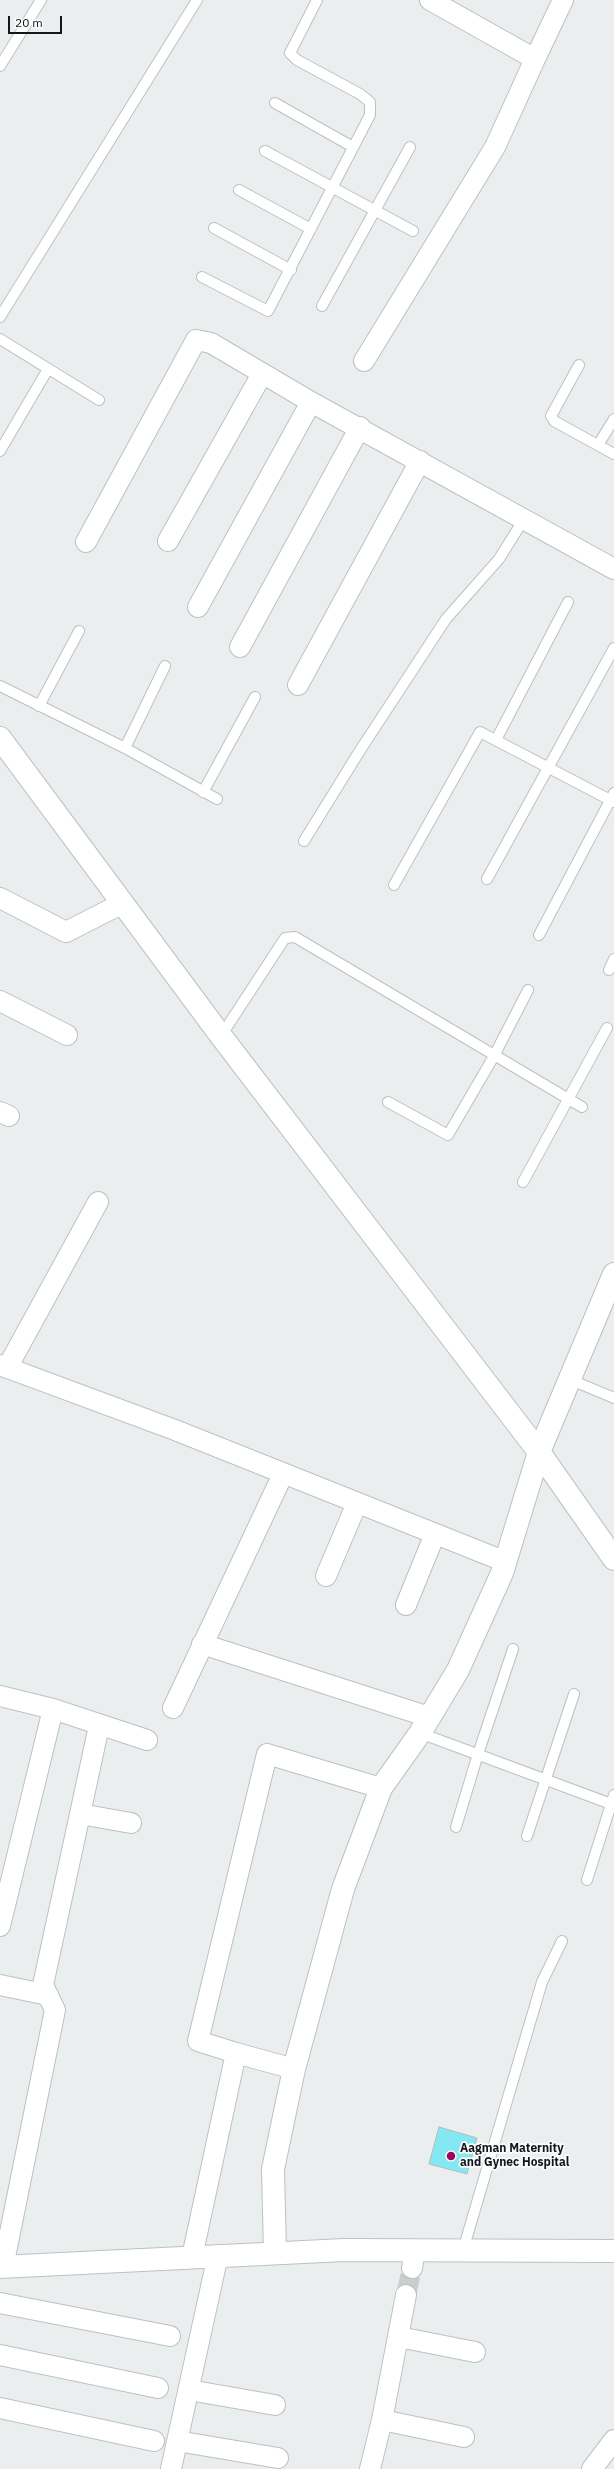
<!DOCTYPE html>
<html>
<head>
<meta charset="utf-8">
<style>
  body { margin:0 }
  #map { position:relative; width:614px; height:2469px; overflow:hidden; background:#eaeeef; font-family:"IBM Plex Sans",sans-serif }
  canvas { display:block }
  .scale { position:absolute; left:8px; top:16px; width:54px; height:18px; box-sizing:border-box; border:2px solid #151617; border-top:0; padding-left:5px; font-size:12px; line-height:14px; white-space:nowrap; color:#151617; -webkit-text-stroke:3px #f8fcfc; paint-order:stroke }
</style>
</head>
<body>
<div id="map">
<canvas width="614" height="2469"></canvas>
<div class="scale">20 m</div>
</div>
<script>
const context = document.querySelector('canvas').getContext('2d');
context.lineJoin = 'round';
function fillPath(path, color) { context.fillStyle = color; context.fill(path, 'evenodd'); }
const poly = rows => new Path2D(rows.map(r => 'M' + r).join(''));
function strokePath(path, color, width, dash) { context.strokeStyle = color; context.lineWidth = width; context.lineCap = dash ? 'butt' : 'round'; context.setLineDash(dash || []); context.stroke(path); }
function drawText(font, color, halo, rows, align = 'center') {
  context.font = font + ' "IBM Plex Sans",sans-serif'; context.lineWidth = 3.5; context.setLineDash([]); context.textBaseline = 'middle'; context.strokeStyle = halo; context.fillStyle = color; for (const [text, x, y, turn = 0] of rows) {
    context.save(); context.translate(x, y); context.rotate((+turn || 0) * Math.PI / 180); context.textAlign = isNaN(turn) ? turn : align; if (halo) context.strokeText(text, 0, 0); context.fillText(text, 0, 0); context.restore();
  }
}
const building = poly([
  [439,2127,477,2138,467,2174,429,2164,439,2127]
]);
const streetTunnel = poly([
  [406,2295,412,2268]
]);
const lane = poly([
  [0,66,41,0],
  [275,103,353,147],
  [265,151,413,231],
  [239,190,311,229],
  [214,228,291,270],
  [202,277,268,311,370,115,370,102,360,94,297,60,290,53,317,0],
  [322,306,410,147],
  [0,317,197,0],
  [0,339,99,400],
  [579,365,551,416,554,421,614,454],
  [598,445,614,419],
  [0,451,48,369],
  [0,686,125,748,217,799],
  [39,706,79,631],
  [496,740,568,602],
  [125,748,165,666],
  [203,792,255,697],
  [304,841,359,752,446,619,499,559,524,519],
  [487,879,614,648],
  [394,885,480,732,614,802],
  [539,935,614,793],
  [609,970,614,959],
  [221,1036,285,938,295,937,582,1107],
  [388,1102,448,1135,494,1056,528,990],
  [523,1182,607,1028],
  [571,1380,614,1398],
  [420,1733,614,1805],
  [456,1827,478,1754,513,1649],
  [527,1836,574,1694],
  [587,1880,614,1795],
  [463,2250,542,1982,562,1941]
]);
const street = poly([
  [430,0,535,59,563,0],
  [364,361,495,147,535,59],
  [168,541,262,374],
  [86,542,196,340,211,343,311,402,614,569],
  [198,607,311,402],
  [240,647,360,427],
  [298,685,420,461],
  [0,898,66,932,121,904],
  [0,1001,67,1035],
  [0,1112,9,1116],
  [0,1365,175,1430,506,1562],
  [7,1368,98,1202],
  [326,1576,357,1503],
  [406,1605,435,1534],
  [202,1644,429,1717],
  [0,1696,53,1709,0,1926],
  [173,1708,283,1474],
  [53,1709,147,1740],
  [80,1814,131,1823],
  [0,1985,48,1995],
  [236,2053,198,2041,267,1754,381,1788],
  [192,2257,236,2053,294,2069],
  [3,2267,55,2010,43,1985,99,1726],
  [412,2268,415,2250],
  [0,2303,170,2336],
  [399,2337,475,2352],
  [0,2355,158,2388],
  [189,2390,275,2405],
  [0,2408,154,2441],
  [382,2420,464,2437],
  [177,2441,278,2458],
  [171,2469,218,2255],
  [370,2469,382,2420,406,2295],
  [592,2469,614,2440]
]);
const secondary = poly([
  [0,738,221,1036,539,1452,614,1559],
  [275,2253,273,2169,294,2069,343,1889,381,1788,420,1733,458,1670,502,1573,539,1452,614,1274],
  [0,2267,344,2250,614,2251]
]);
const markers = [
  [451,2156,5,"#9a095a"]
];
const poiNames = [
  ["Aagman Maternity",460,2149],
  ["and Gynec Hospital",460,2163]
];
fillPath(building, '#83e8f1');
strokePath(building, '#b6baba', 1);
strokePath(streetTunnel, '#cacecf', 20, [20, 10]);
strokePath(lane, '#bdc1c1', 12);
strokePath(street, '#bdc1c1', 22);
strokePath(secondary, '#bdc1c1', 24);
strokePath(lane, '#fff', 10);
strokePath(street, '#fff', 20);
strokePath(secondary, '#fff', 22);
for (const [x, y, r, color] of markers) { const dot = new Path2D(); dot.arc(x, y, r, 0, 2 * Math.PI); context.fillStyle = color; context.fill(dot); strokePath(dot, '#f8fcfc', 1.5); }
drawText('bold 12px', '#151617', '#f8fcfc', poiNames, 'left');
</script>
</body>
</html>
